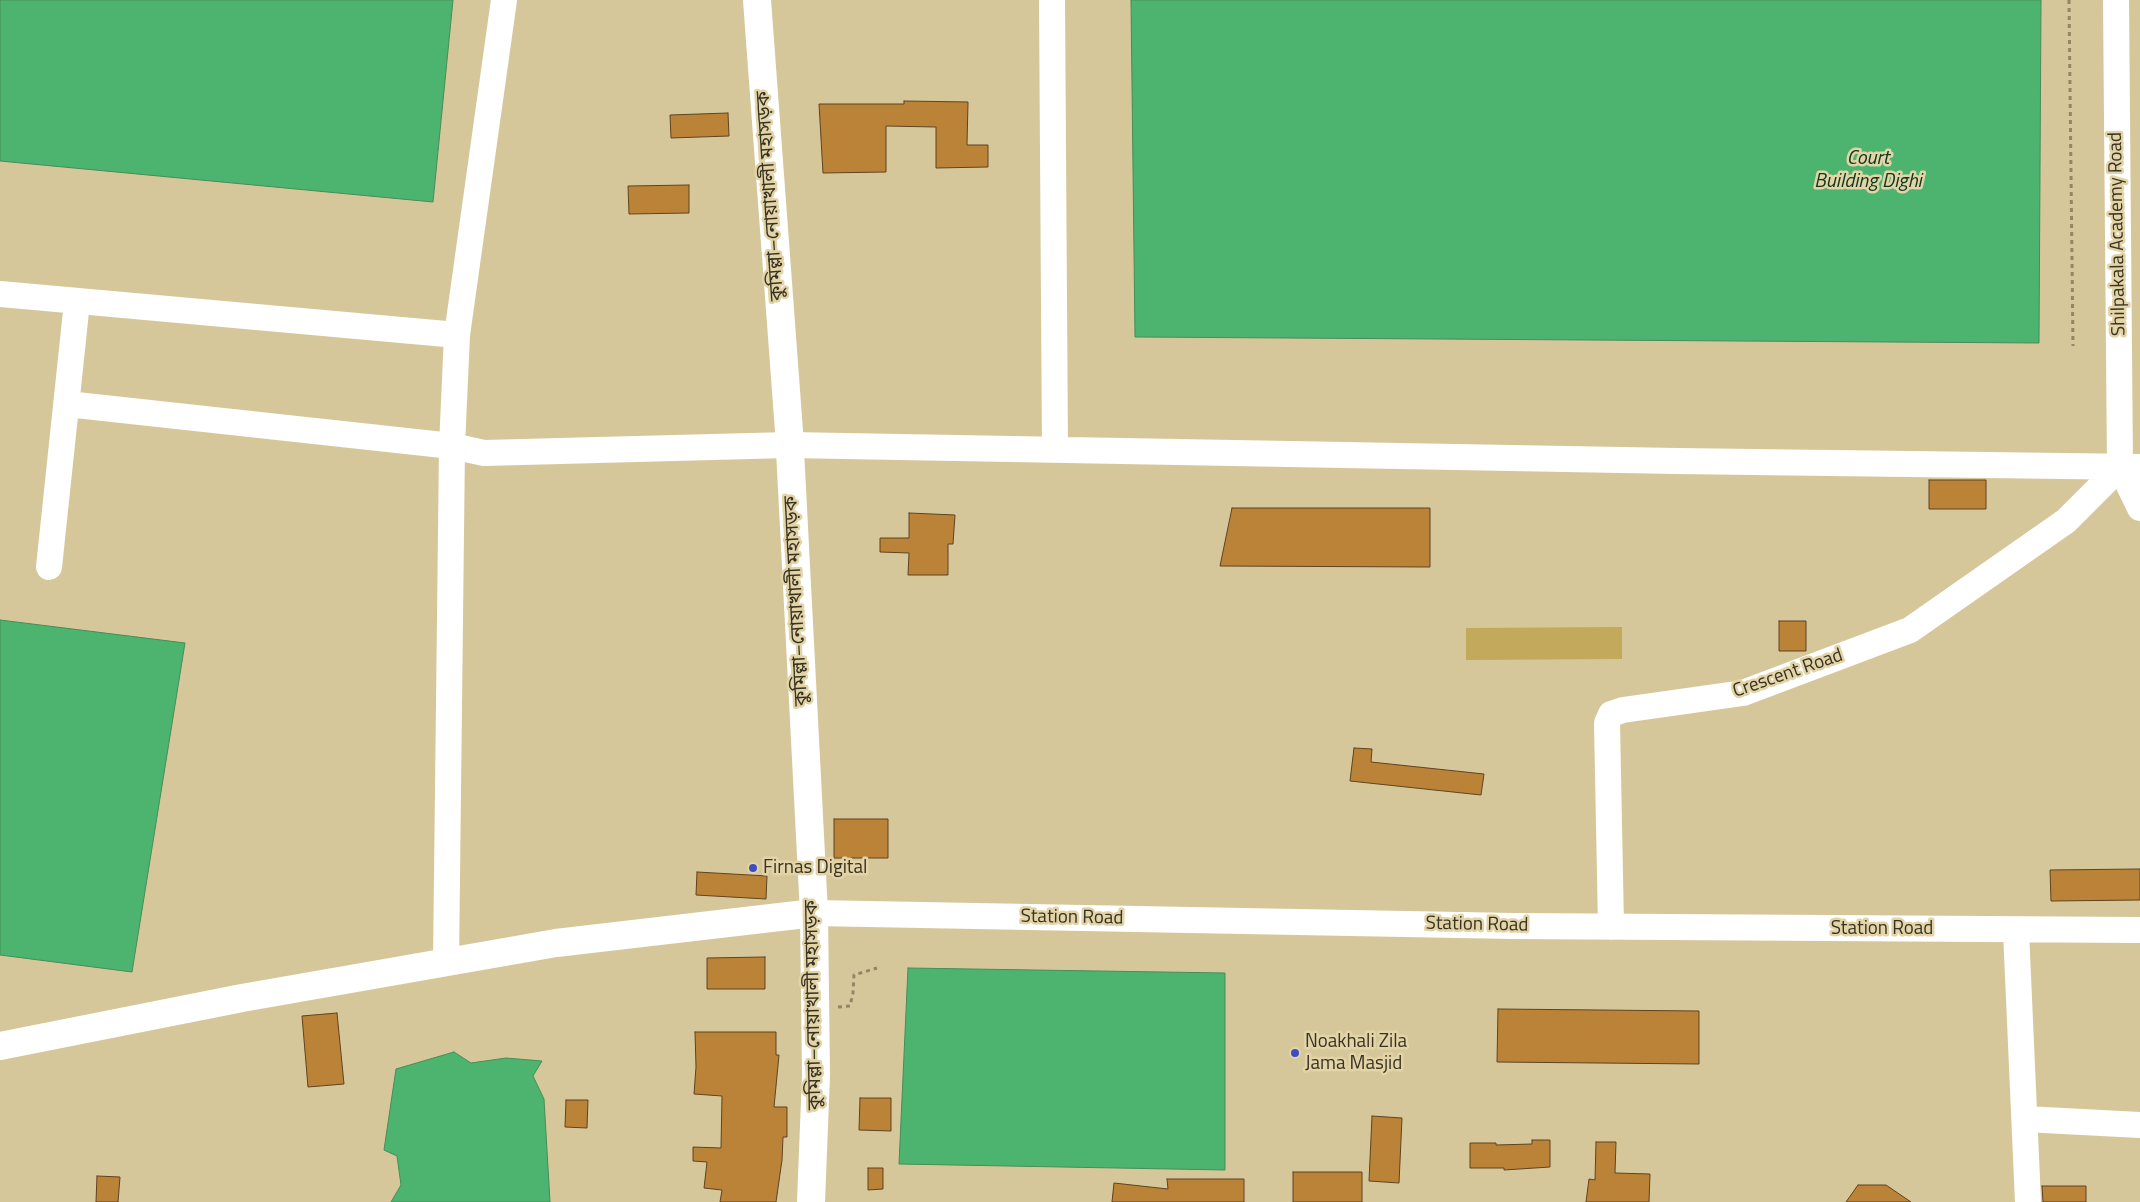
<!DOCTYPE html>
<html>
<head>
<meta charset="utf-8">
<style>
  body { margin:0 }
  canvas { display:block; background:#d6c79b }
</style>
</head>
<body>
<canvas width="2140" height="1202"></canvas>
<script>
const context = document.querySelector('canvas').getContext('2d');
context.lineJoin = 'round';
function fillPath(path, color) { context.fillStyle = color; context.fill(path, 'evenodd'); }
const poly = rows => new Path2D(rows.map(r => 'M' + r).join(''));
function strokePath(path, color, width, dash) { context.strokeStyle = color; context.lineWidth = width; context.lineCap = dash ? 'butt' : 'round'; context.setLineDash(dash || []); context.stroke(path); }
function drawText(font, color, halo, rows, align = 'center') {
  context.font = font + ' "Titillium Web","Noto Sans Bengali",sans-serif'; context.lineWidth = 5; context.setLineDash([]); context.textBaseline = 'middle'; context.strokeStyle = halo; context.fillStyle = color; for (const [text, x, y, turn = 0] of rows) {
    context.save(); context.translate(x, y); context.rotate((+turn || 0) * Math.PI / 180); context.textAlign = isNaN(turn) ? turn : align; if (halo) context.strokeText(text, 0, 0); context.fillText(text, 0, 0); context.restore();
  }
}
const green = poly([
  [1622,627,1622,659,1466,660,1466,628]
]);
const water = poly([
  [0,0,453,0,433,202,0,161,0,0],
  [1131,0,2041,0,2039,343,1135,337,1131,0],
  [0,620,185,643,132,972,0,955,0,620],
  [908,968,1225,973,1225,1170,899,1164,908,968],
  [454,1052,471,1063,506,1058,542,1061,533,1076,544,1099,550,1202,391,1202,401,1185,397,1156,384,1150,396,1069,454,1052]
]);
const building = poly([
  [904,101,968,102,967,145,988,145,988,167,936,168,936,127,886,126,886,172,823,173,819,104,904,104,904,101],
  [728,113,729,136,671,138,670,115,728,113],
  [689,185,689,213,629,214,628,186,689,185],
  [1929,480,1986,480,1986,509,1929,509,1929,480],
  [1232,508,1430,508,1430,567,1220,566,1232,508],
  [909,513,955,515,953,544,948,544,948,575,908,575,909,553,880,552,880,538,909,538,909,513],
  [1779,621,1806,621,1806,651,1779,651,1779,621],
  [1354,748,1372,749,1371,762,1484,774,1481,795,1350,781,1354,748],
  [834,819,888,819,888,858,834,858,834,819],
  [2140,869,2140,900,2051,901,2050,870,2140,869],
  [697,872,767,876,766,899,696,895,697,872],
  [765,957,765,989,707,989,707,958,765,957],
  [1498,1009,1699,1011,1699,1064,1497,1062,1498,1009],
  [337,1013,344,1084,308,1087,302,1016,337,1013],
  [695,1032,776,1032,776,1055,779,1055,774,1107,787,1107,787,1137,783,1137,782,1160,776,1202,720,1202,722,1190,704,1188,707,1162,693,1161,693,1147,721,1148,722,1096,694,1094,696,1067,695,1032],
  [860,1098,891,1098,891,1131,859,1130,860,1098],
  [566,1100,588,1100,587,1128,565,1127,566,1100],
  [1372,1116,1402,1118,1399,1183,1369,1181,1372,1116],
  [1532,1140,1550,1140,1550,1167,1504,1170,1504,1168,1470,1168,1470,1143,1496,1143,1496,1145,1532,1144,1532,1140],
  [1596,1142,1616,1142,1615,1173,1650,1174,1649,1202,1586,1202,1589,1179,1595,1180,1596,1142],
  [868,1168,883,1168,883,1189,868,1190,868,1168],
  [1293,1172,1362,1172,1362,1202,1293,1202,1293,1172],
  [97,1176,120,1177,118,1202,96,1202,97,1176],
  [1167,1179,1244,1179,1244,1202,1112,1202,1114,1183,1168,1189,1167,1179],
  [1858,1185,1886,1185,1911,1202,1846,1202,1858,1185],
  [2042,1186,2086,1186,2086,1202,2043,1202,2042,1186]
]);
const path = poly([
  [2069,0,2073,346],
  [838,1007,850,1006,853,993,854,975,877,968]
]);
const minor = poly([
  [504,0,457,335,452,446,484,453,789,445,1677,461,2140,467],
  [1052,0,1055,450],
  [2116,0,2120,467,2140,508],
  [0,294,457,335],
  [67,404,452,446,446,962],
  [49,567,77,302],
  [814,913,1513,926,2140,930],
  [1611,927,1607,723,1611,714,1623,710,1743,693,1910,630,2066,521,2120,467],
  [2016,931,2028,1202],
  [2025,1119,2140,1125]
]);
const major = poly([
  [0,1046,242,998,556,943,814,913]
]);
const highway = poly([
  [757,0,789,431,814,913,816,1075,811,1202]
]);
const markers = [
  [753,868,5,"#3e4ec2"],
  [1295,1053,5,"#3e4ec2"]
];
const streetNames = [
  ["কুমিল্লা–নোয়াখালী মহাসড়ক",771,196,-94],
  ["Shilpakala Academy Road",2118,234,-91],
  ["কুমিল্লা–নোয়াখালী মহাসড়ক",797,601,-93],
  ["Crescent Road",1788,674,-19],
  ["Station Road",1072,918,1],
  ["Station Road",1477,925,1],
  ["Station Road",1882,929],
  ["কুমিল্লা–নোয়াখালী মহাসড়ক",814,1005,-91]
];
const poiNames = [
  ["Firnas Digital",763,868],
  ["Noakhali Zila",1305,1042],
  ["Jama Masjid",1305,1064]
];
const waterNames = [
  ["Court",1868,159],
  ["Building Dighi",1868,182]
];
fillPath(green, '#c2a95c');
fillPath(water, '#4cb46e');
strokePath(water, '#468d57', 1);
fillPath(building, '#ba8338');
strokePath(building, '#5e4321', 1);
strokePath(path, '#918666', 3, [4, 4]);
strokePath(minor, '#fff', 26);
strokePath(major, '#fff', 28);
strokePath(highway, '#fff', 28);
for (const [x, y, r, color] of markers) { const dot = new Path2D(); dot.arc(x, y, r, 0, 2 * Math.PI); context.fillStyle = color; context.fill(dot); strokePath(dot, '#e3d4a8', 2); }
drawText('19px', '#383221', '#e3d4a8', streetNames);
drawText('19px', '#383221', '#e3d4a8', poiNames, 'left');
drawText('italic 20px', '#0d381d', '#e3d4a8', waterNames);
</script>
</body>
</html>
